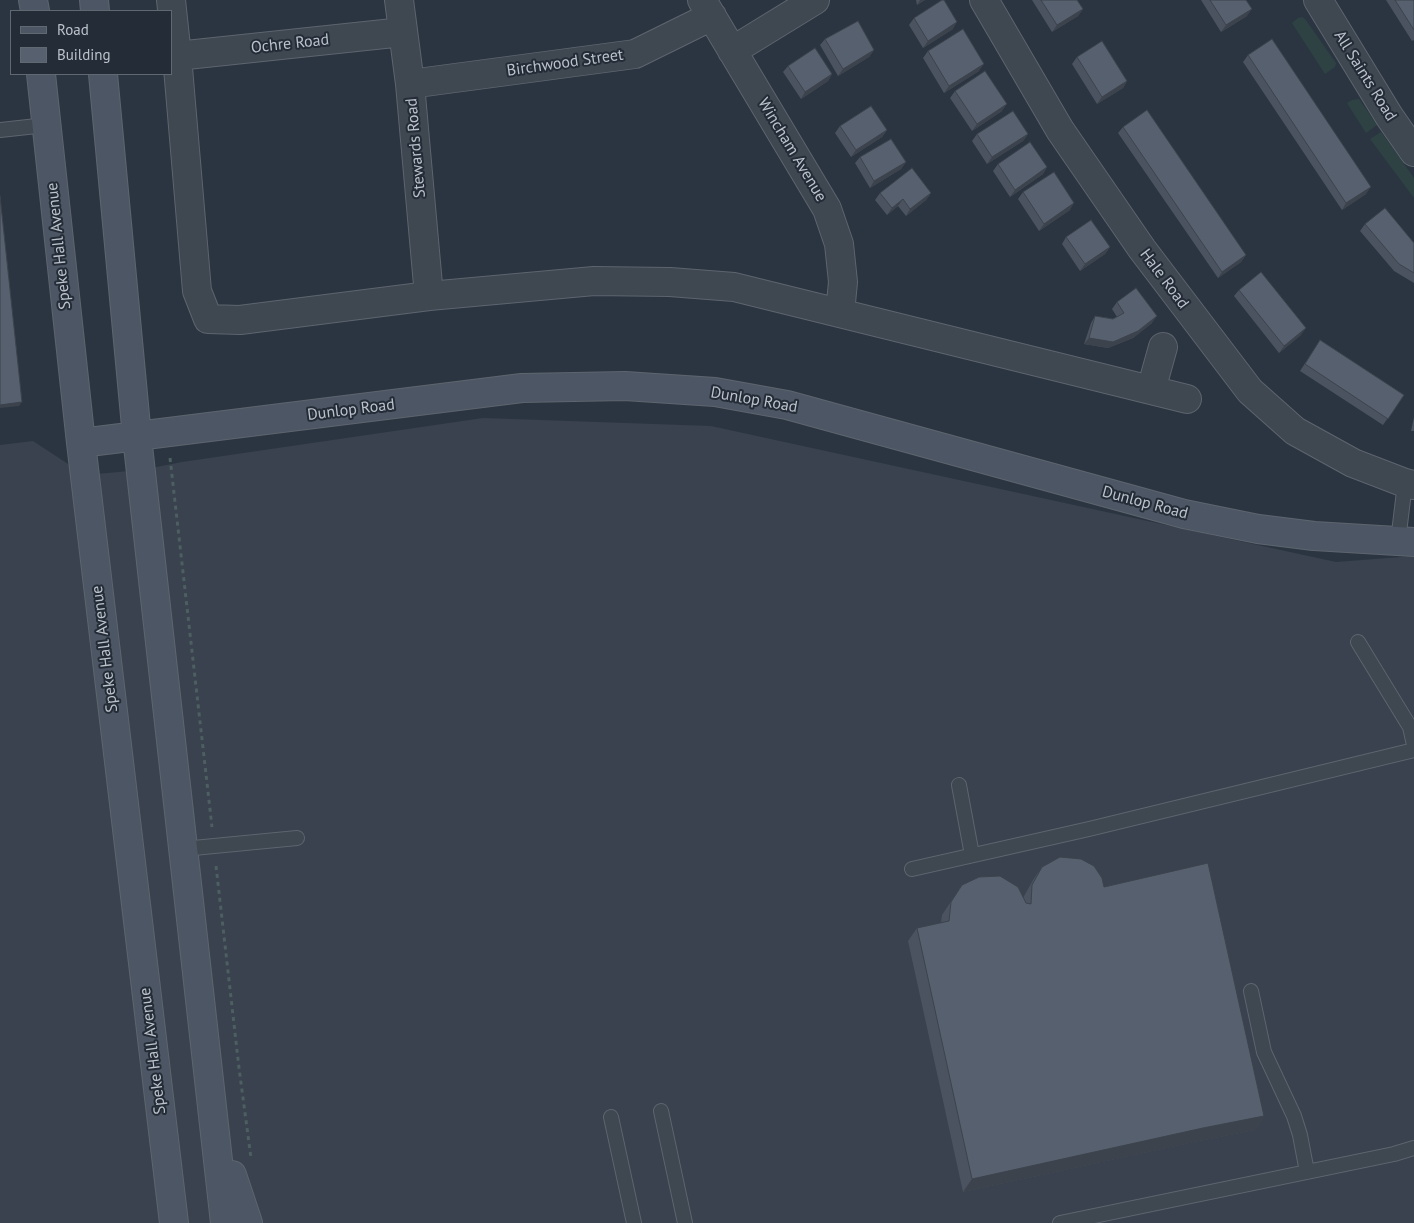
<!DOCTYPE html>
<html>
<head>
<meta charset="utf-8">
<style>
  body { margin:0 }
  #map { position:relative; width:1414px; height:1223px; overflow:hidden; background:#2b3541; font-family:"PT Sans",sans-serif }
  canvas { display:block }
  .legend { position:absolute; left:10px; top:10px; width:162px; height:65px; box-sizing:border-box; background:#232c37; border:1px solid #606872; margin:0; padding:6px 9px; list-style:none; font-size:15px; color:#bcc2cb }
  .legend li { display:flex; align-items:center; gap:10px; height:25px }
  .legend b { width:25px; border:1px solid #606872 }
</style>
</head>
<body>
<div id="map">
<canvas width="1414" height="1223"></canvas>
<ul class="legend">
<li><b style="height:6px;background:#4d5664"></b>Road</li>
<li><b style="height:14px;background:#56606e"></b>Building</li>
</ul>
</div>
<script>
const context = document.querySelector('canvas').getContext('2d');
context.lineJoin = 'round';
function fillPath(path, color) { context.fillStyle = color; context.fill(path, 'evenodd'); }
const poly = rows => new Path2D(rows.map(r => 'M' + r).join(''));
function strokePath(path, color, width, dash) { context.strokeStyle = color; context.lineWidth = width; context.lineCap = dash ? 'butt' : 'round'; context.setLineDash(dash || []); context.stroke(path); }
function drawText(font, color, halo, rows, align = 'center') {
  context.font = font + ' "PT Sans",sans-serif'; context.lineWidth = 4; context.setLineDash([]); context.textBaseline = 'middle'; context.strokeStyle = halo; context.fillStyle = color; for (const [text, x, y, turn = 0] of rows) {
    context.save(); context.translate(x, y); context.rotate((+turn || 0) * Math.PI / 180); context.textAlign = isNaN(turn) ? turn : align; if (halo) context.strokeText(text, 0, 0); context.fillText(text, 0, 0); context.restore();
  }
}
const airport = poly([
  [483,418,711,426,1336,562,1414,556,1414,1223,0,1223,0,445,33,441,85,475,141,470,182,462]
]);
const green = poly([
  [1302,17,1305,19,1336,63,1335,67,1325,74,1292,23,1298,18],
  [1359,99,1377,125,1366,133,1347,103,1352,100],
  [1381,132,1414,178,1414,198,1370,139]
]);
const path = poly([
  [170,458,212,827],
  [216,866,239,1068,251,1158]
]);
const lane = poly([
  [0,130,46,125],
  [1398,541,1405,483],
  [1358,642,1410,727,1414,745],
  [959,785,972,855],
  [183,849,297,838],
  [912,869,1089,829,1414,750],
  [1251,991,1264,1052,1294,1116,1300,1135,1307,1172],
  [661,1111,685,1223],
  [611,1117,634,1223],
  [1060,1223,1394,1154,1414,1148]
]);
const street = poly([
  [171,0,177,56,197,291,208,319,240,320,429,296,594,281,670,282,734,287,1187,399],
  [399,0,410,84,429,296],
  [702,0,827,209,839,244,843,282,840,313],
  [984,0,1060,130,1142,249,1250,391,1295,431,1353,463,1405,483,1414,485],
  [1318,0,1389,116,1414,152],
  [732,51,815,0],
  [177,56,403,32],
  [410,84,635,54,712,16],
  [1151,390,1163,347]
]);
const secondary = poly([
  [33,0,35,11],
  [94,0,95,11],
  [41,74,81,443,174,1223],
  [103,74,137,437,225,1223],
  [81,443,522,388,625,386,715,392,787,405,1184,514,1258,529,1314,536,1414,542],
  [232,1175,248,1223]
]);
const wall = poly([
  [916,0,925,0,917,5],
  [1032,0,1077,0,1083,9,1078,16,1052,32],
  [1201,0,1246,0,1247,16,1221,32],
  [1386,0,1414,0,1414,40,1412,41],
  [914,18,953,29,923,48,909,25],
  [825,39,874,50,869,57,838,76,820,45],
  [928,51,979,71,944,93,923,58],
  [1248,55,1366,194,1342,210,1243,62],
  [1077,57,1127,81,1123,88,1097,104,1072,64],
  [788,66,832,74,828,81,801,99,783,72],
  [955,91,1002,111,972,131,950,98],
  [840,126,887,130,882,137,851,157,835,133],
  [1123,127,1246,255,1241,262,1218,278,1118,133],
  [977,134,1028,134,1023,141,987,164,972,141],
  [860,157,906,162,901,169,870,188,855,163],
  [998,164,1047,167,1043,174,1010,197,993,171],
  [1023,192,1070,210,1039,231,1018,199],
  [880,193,931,193,926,200,906,216,898,206,887,215,875,200],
  [1365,224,1414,243,1414,283,1394,271,1360,231],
  [1066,237,1110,247,1105,254,1080,271,1062,244],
  [1239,290,1301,335,1279,353,1234,296],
  [1117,302,1152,323,1133,338,1108,348,1084,344,1091,323,1095,316,1113,319,1117,317,1112,309],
  [1320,340,1404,395,1383,425,1300,371],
  [1414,417,1414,431,1411,431],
  [1042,867,1104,887,1264,1116,1255,1130,1194,1142,963,1192,908,941,917,928,941,923,942,915,962,885,1023,898,1033,880]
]);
const shadedWall = poly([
  [920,0,925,0,917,5],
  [1083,9,1078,16,1052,32,1057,25],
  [1252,9,1247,16,1221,32,1226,25],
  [957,22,953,29,923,48,928,41],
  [874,50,869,57,838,76,843,69],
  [984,64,979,71,944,93,949,86],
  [832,74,828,81,801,99,805,92],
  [1127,81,1123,88,1097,104,1102,97],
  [1007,104,1002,111,972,131,977,124],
  [887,130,882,137,851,157,856,150],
  [1028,134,1023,141,987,164,992,157],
  [906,162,901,169,870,188,874,181],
  [1047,167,1043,174,1010,197,1015,190],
  [1371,187,1366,194,1342,210,1346,203],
  [931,193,926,200,906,216,910,209],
  [903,199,898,206,887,215,892,208],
  [1074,203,1070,210,1039,231,1044,224],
  [1110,247,1105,254,1080,271,1085,264],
  [1246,255,1241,262,1218,278,1222,272],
  [1157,316,1152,323,1133,338,1108,348,1084,344,1089,338],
  [1306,328,1301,335,1279,353,1284,346],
  [22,402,19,406,0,408,0,405],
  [1264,1116,1255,1130,1194,1142,963,1192,972,1179,1203,1128]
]);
const building = poly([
  [942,0,944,0,957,22,928,41,914,18,942,0],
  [1041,0,1077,0,1083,9,1057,25,1041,0],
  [1210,0,1246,0,1252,9,1226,25,1210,0],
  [1395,0,1414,0,1414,30,1395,0],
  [858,21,874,50,843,69,825,39,858,21],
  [963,29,984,64,949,86,928,51,963,29],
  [1272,39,1371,187,1346,203,1248,55,1272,39],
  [1102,41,1127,81,1102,97,1077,57,1102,41],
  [815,48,832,74,805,92,788,66,815,48],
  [985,71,1007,104,977,124,955,91,985,71],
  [871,106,887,130,856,150,840,126,871,106],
  [1147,110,1246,255,1222,272,1123,127,1147,110],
  [1013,111,1028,134,992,157,977,134,1013,111],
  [891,139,906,162,874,181,860,157,891,139],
  [1030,142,1047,167,1015,190,998,164,1030,142],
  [912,168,931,193,910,209,903,199,892,208,880,193,912,168],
  [1054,172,1074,203,1044,224,1023,192,1054,172],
  [0,196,22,402,0,405,0,196],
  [1385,208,1414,243,1414,273,1399,264,1365,224,1385,208],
  [1091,220,1110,247,1085,264,1066,237,1091,220],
  [1261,272,1306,328,1284,346,1239,290,1261,272],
  [1136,288,1157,316,1138,331,1113,342,1089,338,1095,316,1113,319,1124,313,1117,302,1136,288],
  [1320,340,1404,395,1388,419,1305,364,1320,340],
  [1060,857,1081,859,1094,866,1102,878,1104,887,1208,863,1264,1116,1203,1128,972,1179,917,928,949,921,951,902,962,885,979,877,1000,876,1018,887,1026,903,1031,904,1032,885,1042,867,1060,857]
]);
const streetNames = [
  ["Ochre Road",290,44,-6],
  ["Birchwood Street",565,63,-8],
  ["All Saints Road",1365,76,58],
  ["Stewards Road",416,148,-95],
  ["Wincham Avenue",792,150,59],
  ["Speke Hall Avenue",59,246,-96],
  ["Hale Road",1164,279,53],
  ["Dunlop Road",754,400,10],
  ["Dunlop Road",351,410,-7],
  ["Dunlop Road",1145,503,15],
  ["Speke Hall Avenue",105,649,-97],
  ["Speke Hall Avenue",153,1051,-97]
];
fillPath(airport, '#39424e');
fillPath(green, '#2e4243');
strokePath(lane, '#5d656f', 16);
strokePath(street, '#5d656f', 30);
strokePath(secondary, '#5d656f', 30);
strokePath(path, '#4d5f61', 3, [4, 4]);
strokePath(lane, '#3f4751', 14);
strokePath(street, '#3f4751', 28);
strokePath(secondary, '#4d5664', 28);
fillPath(wall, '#4a535f');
fillPath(shadedWall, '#3c434d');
fillPath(building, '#56606e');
strokePath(building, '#3c434d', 1);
drawText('16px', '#bcc2cb', '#232c37', streetNames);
</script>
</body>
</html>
